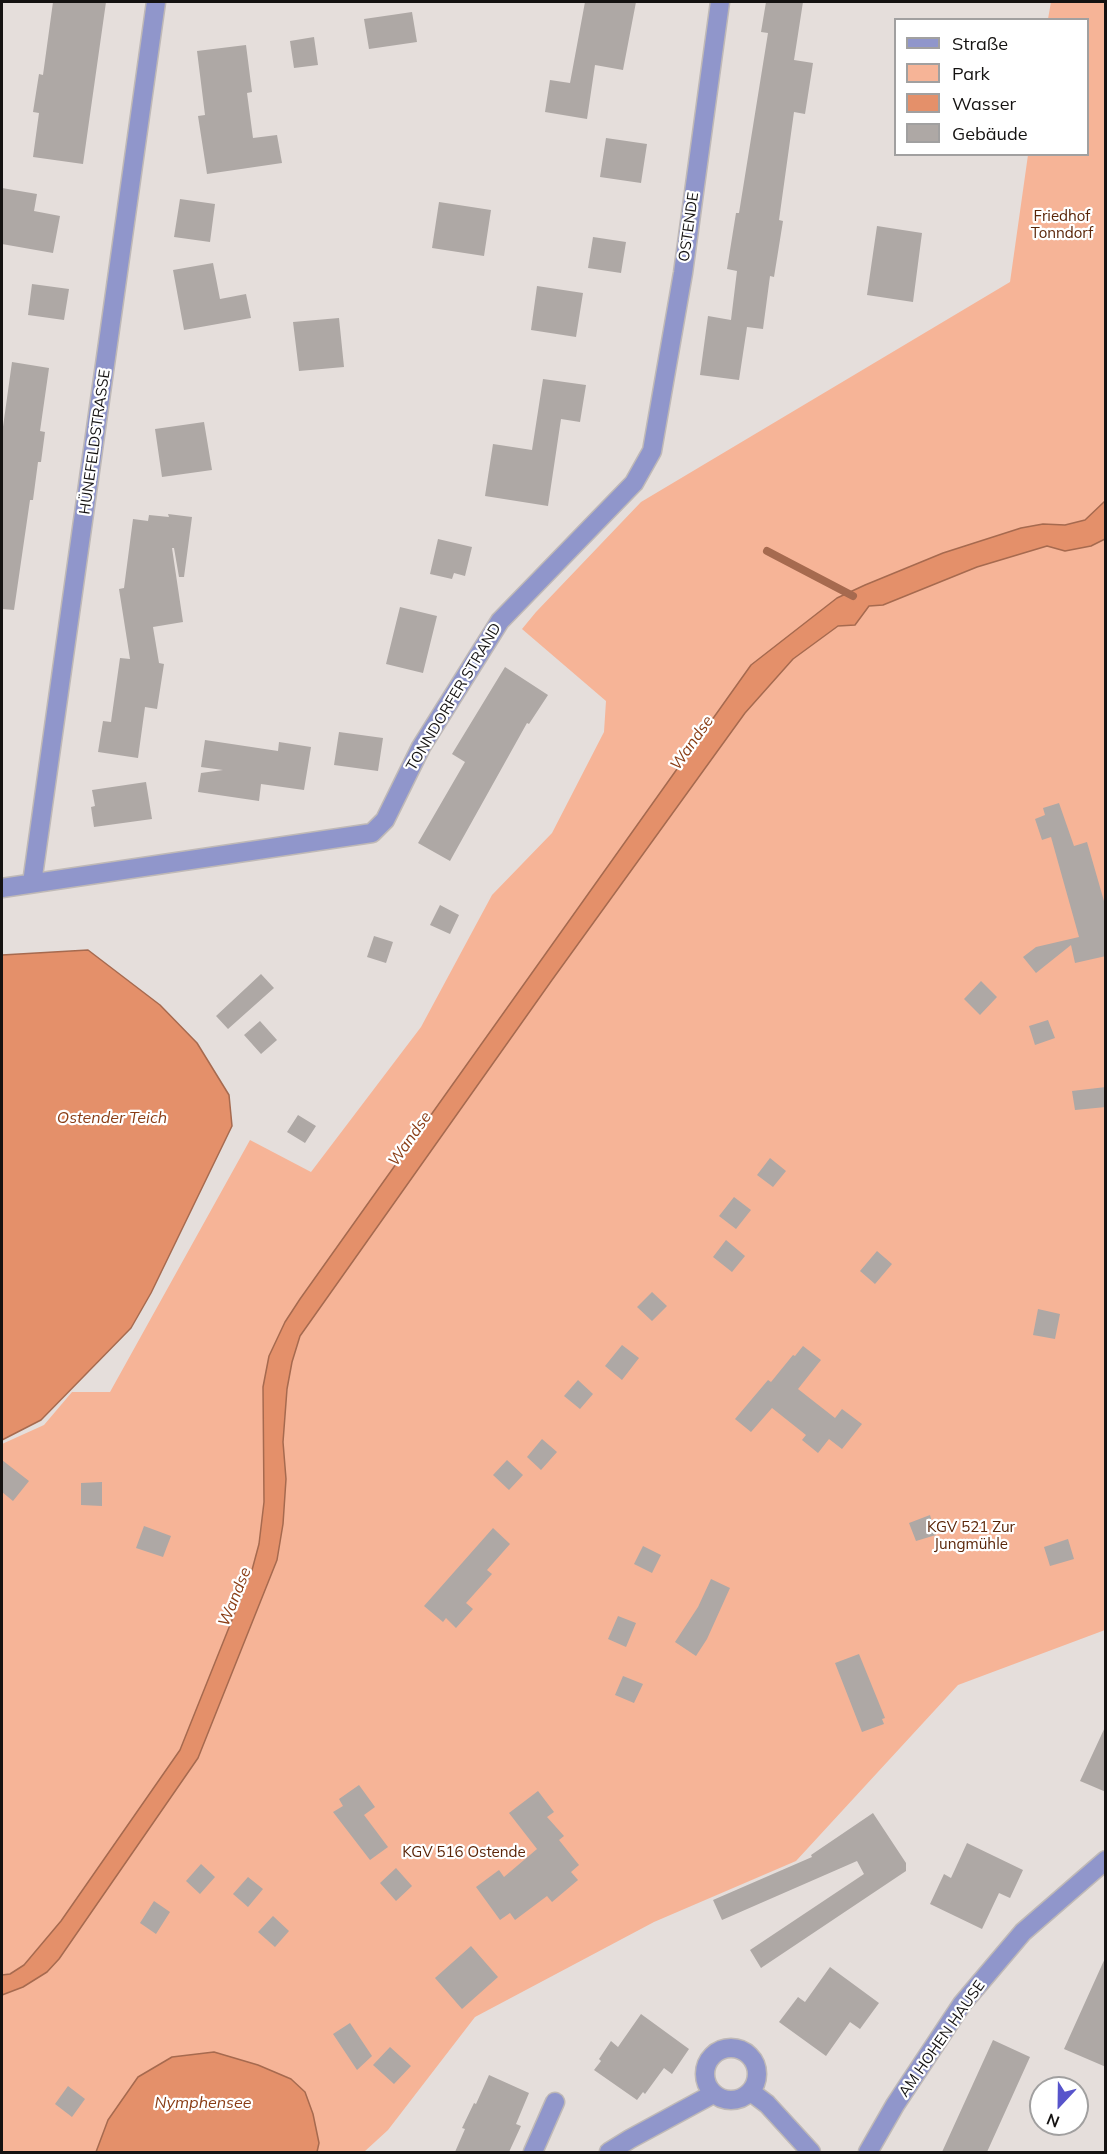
<!DOCTYPE html>
<html>
<head>
<meta charset="utf-8">
<style>
  body { margin:0 }
  #map { position:relative; width:1107px; height:2154px; overflow:hidden; background:#e5dedb; font-family:Mulish,sans-serif }
  canvas { display:block }
  .frame { position:absolute; inset:0; border:3px solid #141211; pointer-events:none }
  .legend { position:absolute; left:894px; top:18px; width:195px; height:138px; box-sizing:border-box; background:#fff; border:2px solid #a1a0a0; margin:0; padding:8px 10px; list-style:none; font-size:18px; color:#141211 }
  .legend li { display:flex; align-items:center; gap:12px; height:30px }
  .legend b { width:30px; border:2px solid #a1a0a0 }
  .north { position:absolute; left:1029px; top:2076px; width:60px; height:60px; box-sizing:border-box; background:#fff; border:2px solid #a1a0a0; border-radius:50%; rotate:202deg; font-size:16px; font-weight:700; line-height:24px; text-align:center; color:#141211 }
  .north::after { content:''; display:block; margin:auto; width:21px; height:27px; background:#5754cb; clip-path:polygon(50% 0,100% 100%,50% 72%,0 100%) }
</style>
</head>
<body>
<div id="map">
<canvas width="1107" height="2154"></canvas>
<div class="frame"></div>
<ul class="legend">
<li><b style="height:8px;background:#9096cb"></b>Straße</li>
<li><b style="height:16px;background:#f6b497"></b>Park</li>
<li><b style="height:16px;background:#e4906a"></b>Wasser</li>
<li><b style="height:16px;background:#aea8a5"></b>Gebäude</li>
</ul>
<div class="north">N</div>
</div>
<script>
const context = document.querySelector('canvas').getContext('2d');
context.lineJoin = 'round';
function fillPath(path, color) { context.fillStyle = color; context.fill(path, 'evenodd'); }
const poly = rows => new Path2D(rows.map(r => 'M' + r).join(''));
function strokePath(path, color, width, dash) { context.strokeStyle = color; context.lineWidth = width; context.lineCap = dash ? 'butt' : 'round'; context.setLineDash(dash || []); context.stroke(path); }
function drawText(font, color, halo, rows, align = 'center') {
  context.font = font + ' Mulish,sans-serif'; context.lineWidth = 4.5; context.setLineDash([]); context.textBaseline = 'middle'; context.strokeStyle = halo; context.fillStyle = color; for (const [text, x, y, turn = 0] of rows) {
    context.save(); context.translate(x, y); context.rotate((+turn || 0) * Math.PI / 180); context.textAlign = isNaN(turn) ? turn : align; if (halo) context.strokeText(text, 0, 0); context.fillText(text, 0, 0); context.restore();
  }
}
const green = poly([
  [1051,2,1105,2,1105,1630,958,1685,796,1861,654,1922,475,2017,388,2130,364,2152,317,2152,319,2143,305,2092,291,2079,258,2065,214,2052,108,2120,96,2152,2,2152,2,1444,44,1425,72,1392,110,1392,250,1140,311,1172,421,1027,492,895,552,833,604,732,606,701,522,629,536,612,641,502,1010,282,1028,155,1088,154,1088,20,1048,19]
]);
const water = poly([
  [1105,501,1105,539,1091,546,1065,551,1047,546,977,567,883,605,869,606,855,625,838,626,793,659,745,713,552,980,300,1336,292,1362,287,1389,283,1442,286,1479,283,1524,277,1560,198,1758,59,1959,47,1972,23,1987,2,1995,2,1975,10,1974,24,1965,61,1921,180,1750,252,1570,259,1544,264,1502,263,1387,269,1356,285,1322,300,1299,751,665,837,598,865,585,943,553,1021,528,1043,524,1065,525,1085,520,1105,501],
  [88,950,160,1005,197,1043,229,1095,232,1126,151,1293,131,1328,41,1420,2,1440,2,955,88,950],
  [214,2052,258,2065,291,2079,305,2092,313,2114,319,2143,317,2152,96,2152,108,2120,138,2077,172,2057,214,2052]
]);
const stream = poly([
  [767,551,853,596]
]);
const building = poly([
  [53,2,106,2,83,164,33,157,39,113,33,112,39,74,43,75],
  [585,2,636,2,623,70,595,65,587,119,545,112,550,80,570,83],
  [766,2,803,2,794,60,813,63,805,114,794,112,779,220,783,221,774,277,770,276,763,329,747,327,739,380,700,375,708,316,731,320,737,271,727,269,736,213,739,213,768,33,761,32],
  [412,12,417,42,369,49,364,19],
  [314,37,318,65,294,68,290,41],
  [246,45,252,92,247,93,253,138,277,135,282,163,207,174,198,116,205,115,197,51],
  [606,138,647,144,641,183,600,177],
  [2,188,37,194,34,211,60,216,53,253,2,244],
  [180,199,215,204,210,242,174,237],
  [439,202,491,210,484,256,432,248],
  [877,226,922,233,913,302,867,295],
  [593,237,626,242,621,273,588,268],
  [213,263,220,299,246,294,251,318,184,330,173,270],
  [32,284,69,289,64,320,28,315],
  [537,286,583,293,576,337,531,330],
  [339,318,344,367,299,371,293,322],
  [12,362,49,368,40,431,45,432,41,462,38,462,33,500,30,500,14,610,2,609,2,434],
  [543,379,586,385,580,422,561,419,548,506,485,496,493,444,532,450],
  [204,422,212,470,162,477,155,429],
  [168,514,192,517,184,577,179,577,174,548,172,548,183,622,153,627,159,663,164,664,157,709,145,707,138,758,98,752,103,721,111,722,120,658,130,659,119,589,124,588,133,519,148,521,149,515,169,517],
  [438,539,472,547,465,576,454,573,452,579,430,574],
  [400,607,437,616,423,673,386,664],
  [505,667,548,695,529,724,527,723,450,861,418,843,465,762,452,754],
  [339,732,383,738,378,771,334,765],
  [205,740,278,751,279,742,311,747,304,790,261,784,259,801,198,792,201,773,223,770,201,767],
  [146,782,152,819,94,827,91,807,95,806,92,790],
  [1059,803,1074,846,1087,842,1106,908,1106,956,1075,963,1071,945,1036,973,1023,957,1036,947,1079,937,1051,837,1042,840,1035,819,1045,815,1043,808],
  [440,905,459,915,450,934,430,925],
  [374,936,393,942,386,963,367,957],
  [261,974,274,988,228,1029,216,1016],
  [981,981,997,997,980,1015,964,999],
  [1048,1020,1055,1038,1035,1045,1029,1026],
  [260,1021,277,1040,261,1054,244,1035],
  [1106,1087,1106,1107,1075,1110,1072,1091],
  [298,1115,316,1126,305,1143,287,1132],
  [770,1158,786,1171,773,1187,757,1175],
  [734,1197,751,1210,736,1229,719,1216],
  [726,1240,745,1256,732,1272,713,1257],
  [877,1251,892,1264,875,1284,860,1271],
  [652,1292,667,1306,652,1321,637,1307],
  [1038,1309,1060,1314,1055,1339,1033,1335],
  [622,1345,639,1358,622,1380,605,1366],
  [803,1346,821,1360,798,1389,835,1418,842,1409,862,1424,842,1449,829,1439,818,1453,802,1440,806,1435,772,1408,751,1432,735,1419,768,1380,771,1382,793,1355,795,1356],
  [578,1380,593,1394,580,1409,564,1396],
  [542,1439,557,1452,541,1470,527,1457],
  [2,1460,29,1481,13,1501,2,1492],
  [507,1460,523,1475,509,1490,493,1475],
  [102,1482,102,1506,81,1505,81,1483],
  [930,1515,936,1535,916,1541,909,1523],
  [144,1526,171,1536,163,1557,136,1548],
  [493,1528,510,1544,487,1570,492,1574,466,1603,473,1609,456,1628,446,1618,443,1622,424,1606],
  [1068,1539,1074,1559,1050,1566,1044,1547],
  [643,1546,661,1555,652,1573,634,1564],
  [711,1579,730,1588,707,1639,696,1656,675,1642,698,1607],
  [618,1616,636,1623,626,1647,608,1639],
  [859,1654,885,1718,882,1719,884,1724,862,1732,835,1663],
  [623,1676,643,1684,634,1703,615,1695],
  [1106,1725,1106,1792,1080,1781],
  [359,1785,375,1807,364,1815,388,1847,370,1860,333,1812,343,1806,339,1799],
  [538,1791,554,1812,547,1817,564,1836,559,1840,579,1865,571,1872,578,1880,552,1902,547,1896,515,1920,510,1913,500,1920,476,1887,499,1870,504,1877,537,1849,509,1813],
  [873,1813,906,1863,906,1871,761,1968,750,1950,864,1874,857,1861,722,1920,713,1900,812,1857,811,1855],
  [967,1843,1023,1870,1010,1898,999,1893,982,1929,930,1904,944,1874,951,1878],
  [201,1864,215,1877,200,1894,186,1881],
  [396,1868,412,1886,396,1901,380,1883],
  [248,1877,263,1889,248,1907,233,1894],
  [154,1901,170,1912,156,1934,140,1923],
  [273,1916,289,1931,275,1947,258,1932],
  [471,1946,498,1977,462,2009,435,1978],
  [1106,1956,1106,2067,1064,2049],
  [830,1967,879,2003,860,2029,850,2022,826,2056,779,2022,798,1997,805,2002],
  [641,2014,689,2049,672,2074,664,2068,645,2094,643,2092,637,2100,594,2070,601,2061,599,2059,611,2041,618,2047],
  [350,2023,372,2056,357,2070,333,2034],
  [993,2040,1030,2057,987,2152,942,2152],
  [390,2047,411,2066,394,2084,373,2065],
  [489,2075,529,2093,516,2124,521,2126,509,2152,455,2152,465,2129,462,2128,474,2103,476,2104],
  [68,2086,85,2099,72,2117,55,2104]
]);
const minor = poly([
  [32,883,156,2],
  [2,888,372,833,385,820,421,747,500,621,634,483,652,451,683,273,720,2],
  '705 2074a26 26 0 1 1 52 0a26 26 0 1 1-52 0Z',
  [751,2092,767,2104,811,2152],
  [533,2152,555,2102],
  [609,2152,630,2139,713,2094],
  [868,2152,895,2105,962,2004,1023,1932,1106,1860]
]);
const parkNames = [
  ["Friedhof",1062,216],
  ["Tonndorf",1062,233],
  ["KGV 521 Zur",971,1527],
  ["Jungmühle",971,1544],
  ["KGV 516 Ostende",464,1852]
];
const streetNames = [
  ["OSTENDE",689,227,-82],
  ["HÜNEFELDSTRASSE",95,442,-82],
  ["TONNDORFER STRAND",454,697,-59],
  ["AM HOHEN HAUSE",942,2039,-55]
];
const waterNames = [
  ["Wandse",692,743,-55],
  ["Ostender Teich",112,1118],
  ["Wandse",410,1139,-55],
  ["Wandse",235,1597,-68],
  ["Nymphensee",203,2103]
];
fillPath(green, '#f6b497');
fillPath(water, '#e4906a');
strokePath(water, '#a66a4f', 1.5);
strokePath(stream, '#a66a4f', 8);
fillPath(building, '#aea8a5');
strokePath(minor, '#bfb9b7', 21);
strokePath(minor, '#9096cb', 18);
drawText('15px', '#5a2508', '#fff', parkNames);
drawText('15px', '#141211', '#fff', streetNames);
drawText('italic 16px', '#8a3d15', '#fff', waterNames);
</script>
</body>
</html>
